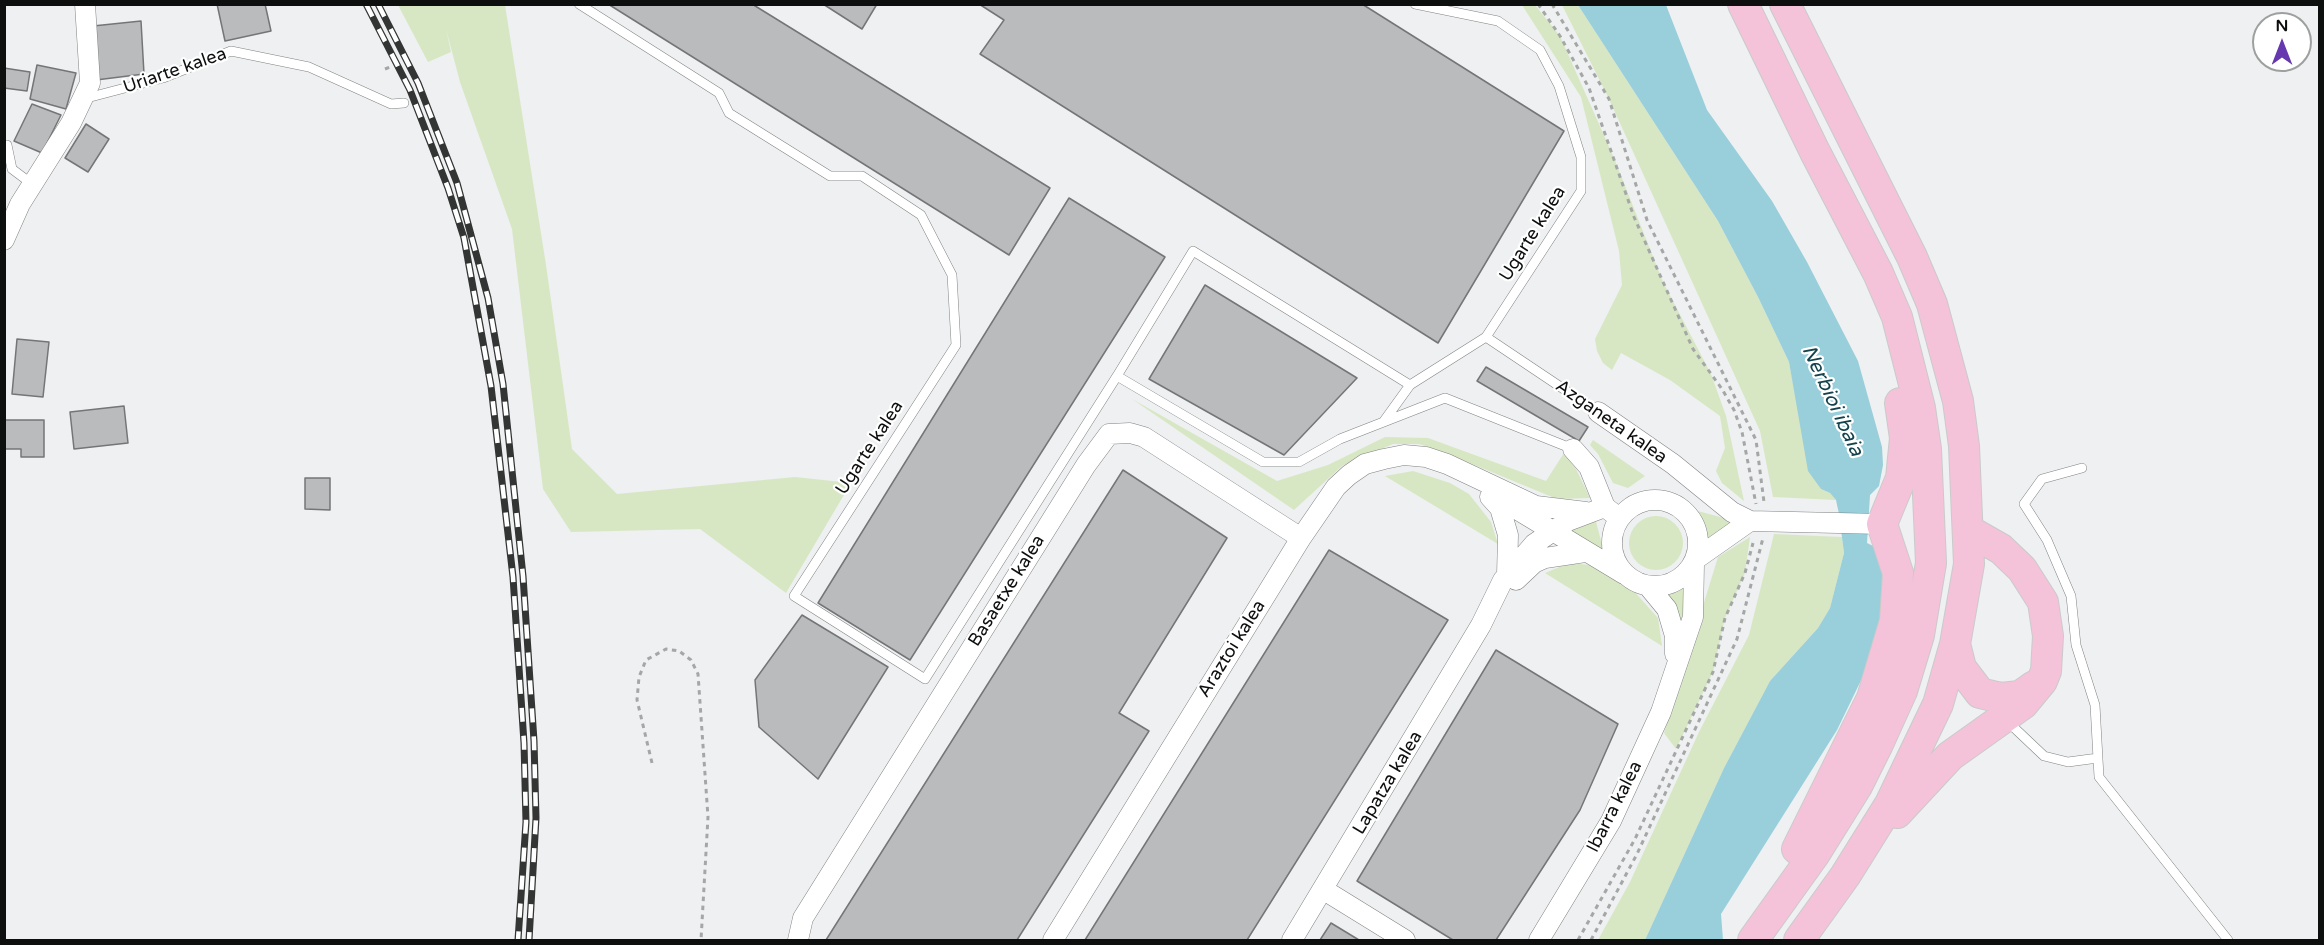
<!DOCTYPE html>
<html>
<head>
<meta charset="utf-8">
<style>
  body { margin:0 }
  #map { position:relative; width:2324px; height:945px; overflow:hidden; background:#eef0f1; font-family:"Varela Round",sans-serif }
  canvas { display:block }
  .frame { position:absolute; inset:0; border:6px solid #0d0e0e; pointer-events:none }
  .north { position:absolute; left:2252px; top:12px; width:60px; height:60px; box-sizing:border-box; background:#fff; border:2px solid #9e9f9f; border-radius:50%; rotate:0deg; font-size:16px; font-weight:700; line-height:24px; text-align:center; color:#0d0e0e }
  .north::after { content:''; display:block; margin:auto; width:21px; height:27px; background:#6638b0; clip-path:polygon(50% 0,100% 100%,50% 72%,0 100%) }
</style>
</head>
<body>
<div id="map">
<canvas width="2324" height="945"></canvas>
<div class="frame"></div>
<div class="north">N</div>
</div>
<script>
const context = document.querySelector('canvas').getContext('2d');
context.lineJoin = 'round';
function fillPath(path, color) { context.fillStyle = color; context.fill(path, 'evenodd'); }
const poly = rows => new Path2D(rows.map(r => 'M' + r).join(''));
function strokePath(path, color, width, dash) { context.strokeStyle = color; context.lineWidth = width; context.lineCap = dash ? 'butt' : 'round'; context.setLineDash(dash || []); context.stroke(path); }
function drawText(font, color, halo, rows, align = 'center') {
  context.font = font + ' "Varela Round",sans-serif'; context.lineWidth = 4.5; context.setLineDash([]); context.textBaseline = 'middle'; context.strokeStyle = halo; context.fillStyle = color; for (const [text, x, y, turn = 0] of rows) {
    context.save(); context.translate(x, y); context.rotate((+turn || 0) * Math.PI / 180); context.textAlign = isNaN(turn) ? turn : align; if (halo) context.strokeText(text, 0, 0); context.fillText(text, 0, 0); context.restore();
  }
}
const green = poly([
  [398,5,505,5,546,265,572,449,617,494,795,477,851,483,786,593,700,529,571,532,543,489,512,229,460,82,446,29,451,52,428,62],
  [1522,5,1535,5,1560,36,1614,158,1663,282,1711,374,1726,416,1744,501,1722,483,1716,471,1725,448,1720,416,1670,380,1621,353,1612,370,1603,363,1597,351,1595,339,1622,285,1619,251,1581,97],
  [1562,5,1578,5,1718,221,1758,297,1789,362,1807,457,1821,489,1830,493,1836,500,1773,497,1760,431,1609,99],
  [1132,399,1277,481,1328,465,1385,437,1428,438,1546,481,1564,453,1576,469,1590,498,1557,499,1443,452,1419,444,1393,444,1342,466,1294,510],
  [1593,440,1645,476,1628,488,1613,483,1598,454,1590,445],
  [1413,471,1450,483,1469,494,1491,522,1498,544,1385,476],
  [1698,511,1742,523,1708,543],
  '1629 543a27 27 0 1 1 54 0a27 27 0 1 1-54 0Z',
  [1595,518,1604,552,1566,533],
  [1774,534,1842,537,1844,553,1830,608,1818,628,1770,681,1724,768,1645,940,1598,940,1630,882,1699,732,1749,635],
  [1750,537,1745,573,1725,618,1713,672,1676,749,1664,733,1718,557],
  [1569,563,1590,565,1632,589,1658,618,1662,646,1545,573],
  [1688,587,1682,627,1668,595]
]);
const water = poly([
  [1578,5,1666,5,1707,110,1772,201,1807,262,1858,361,1882,447,1883,465,1879,486,1870,495,1867,543,1875,547,1889,582,1867,668,1837,730,1721,914,1723,940,1645,940,1724,768,1770,681,1818,628,1830,608,1844,553,1839,514,1836,500,1830,493,1821,489,1808,471,1789,362,1758,297,1718,221]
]);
const building = poly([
  [217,4,265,4,271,31,225,41,217,4],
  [608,4,752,4,1050,188,1009,255,608,4],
  [823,4,877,4,862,29,823,4],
  [979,4,1362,4,1564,131,1438,343,980,54,1004,20,979,4],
  [141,21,144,74,96,80,93,26,141,21],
  [37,65,76,73,66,109,30,99,37,65],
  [4,68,30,72,27,91,4,88,4,68],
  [32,104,61,115,42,153,14,141,32,104],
  [86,124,109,139,88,172,65,158,86,124],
  [1069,198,1165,257,910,660,818,603,1069,198],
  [1205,285,1357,378,1284,455,1149,379,1205,285],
  [17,339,49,342,43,397,12,394,17,339],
  [1486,367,1588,427,1579,441,1477,381,1486,367],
  [124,406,128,443,74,449,70,412,124,406],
  [4,420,44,420,44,457,21,457,21,449,4,449,4,420],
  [1123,470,1227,538,1119,713,1149,731,1017,940,826,940,1123,470],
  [305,478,330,478,330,510,305,509,305,478],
  [1329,550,1448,620,1247,940,1085,940,1329,550],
  [802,615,888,667,818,779,759,727,755,680,802,615],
  [1496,650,1618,724,1580,810,1496,940,1453,940,1357,881,1496,650],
  [1331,923,1359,940,1320,940,1331,923]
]);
const path = poly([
  [1538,4,1560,36,1589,88,1634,217,1693,349,1722,389,1734,410,1742,432,1756,504],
  [1552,4,1609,99,1647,220,1756,440,1764,502],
  [385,69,390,67],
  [652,763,637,700,639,677,646,660,666,649,679,651,691,660,698,674,708,817,701,940],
  [1578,940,1635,839,1713,672,1725,618,1745,573,1753,543],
  [1591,940,1637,854,1737,639,1763,538]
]);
const service = poly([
  [579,4,719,93,729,113,830,176,862,176,921,215,952,275,956,345,794,596,925,679,1117,376,1263,462,1299,462,1340,439,1445,398,1573,449],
  [83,99,163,78,231,51,309,67,391,104,404,103],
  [7,145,12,169,32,184],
  [1486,337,1598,412],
  [1117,376,1193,251,1410,385],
  [1384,421,1410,385,1486,337,1581,191,1581,157,1559,86,1540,50,1498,21,1415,4],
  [2082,468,2042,479,2024,504,2047,540,2071,596,2076,645,2095,705,2099,777,2228,940],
  [2007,721,2044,756,2068,762,2098,758]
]);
const minor = poly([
  [4,240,20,204,71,123,90,83,85,4],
  [1598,412,1673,464,1732,512,1750,521,1882,524],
  [1573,449,1589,467,1605,507,1614,514],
  [1490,497,1500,508,1508,535,1507,575],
  '1612 543a43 43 0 1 1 86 0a43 43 0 1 1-86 0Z',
  [1508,504,1624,574],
  [1696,559,1750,521],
  [1516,580,1534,563,1545,558,1585,552],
  [1648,586,1667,609,1675,636,1675,654],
  [1324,890,1405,940],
  [798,940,803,918,1086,465,1109,434,1130,433,1144,437,1301,538],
  [1053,940,1301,538,1336,487,1349,475,1365,464,1384,459,1404,455,1426,457,1447,464,1536,506,1586,512],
  [1292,940,1481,625,1503,580,1534,544,1568,521,1605,507],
  [1539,940,1611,821,1661,712,1693,617,1694,564]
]);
const primary = poly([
  [1743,4,1815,152,1878,273,1897,317,1920,408,1926,449,1931,563,1919,635,1902,691,1878,744,1857,786,1814,855,1753,940],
  [1785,4,1912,257,1932,304,1958,401,1964,446,1969,564,1955,644,1938,704,1890,804,1845,876,1799,940],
  [1955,644,1961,668,1980,693,2001,698,2020,696,2034,686],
  [1897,813,1950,756,2023,704,2042,681,2046,671,2048,636,2043,602,2022,569,2001,549,1973,533],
  [1797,849,1872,698,1895,621,1898,573,1882,524,1901,478,1905,438,1900,403]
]);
const rail = poly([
  [366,4,410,90,448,188,464,238,491,386,513,577,524,743,526,822,518,940],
  [378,4,418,83,457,183,488,298,503,384,523,576,534,741,536,818,529,940]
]);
const streetNames = [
  ["Uriarte kalea",175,71,-19],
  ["Ugarte kalea",1533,234,-58],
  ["Azganeta kalea",1611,422,35],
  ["Ugarte kalea",870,448,-57],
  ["Basaetxe kalea",1007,591,-58],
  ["Araztoi kalea",1232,649,-58],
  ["Lapatza kalea",1388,783,-59],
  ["Ibarra kalea",1615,807,-63]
];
const waterNames = [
  ["Nerbioi ibaia",1832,401,65]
];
fillPath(green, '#d7e7c3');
fillPath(water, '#99cedb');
fillPath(building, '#babbbd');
strokePath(building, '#747577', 1.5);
strokePath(service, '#808283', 10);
strokePath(minor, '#808283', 21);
strokePath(primary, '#cacaca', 32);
strokePath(path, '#a5a7a7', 3, [4.5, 4.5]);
strokePath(service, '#fff', 9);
strokePath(minor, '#fff', 20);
strokePath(primary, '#f4c3d9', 30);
strokePath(rail, '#333535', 7);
strokePath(rail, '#fff', 4.5, [14]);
drawText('18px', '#0d0e0e', '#fff', streetNames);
drawText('italic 20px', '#14434d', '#fff', waterNames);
</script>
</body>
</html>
